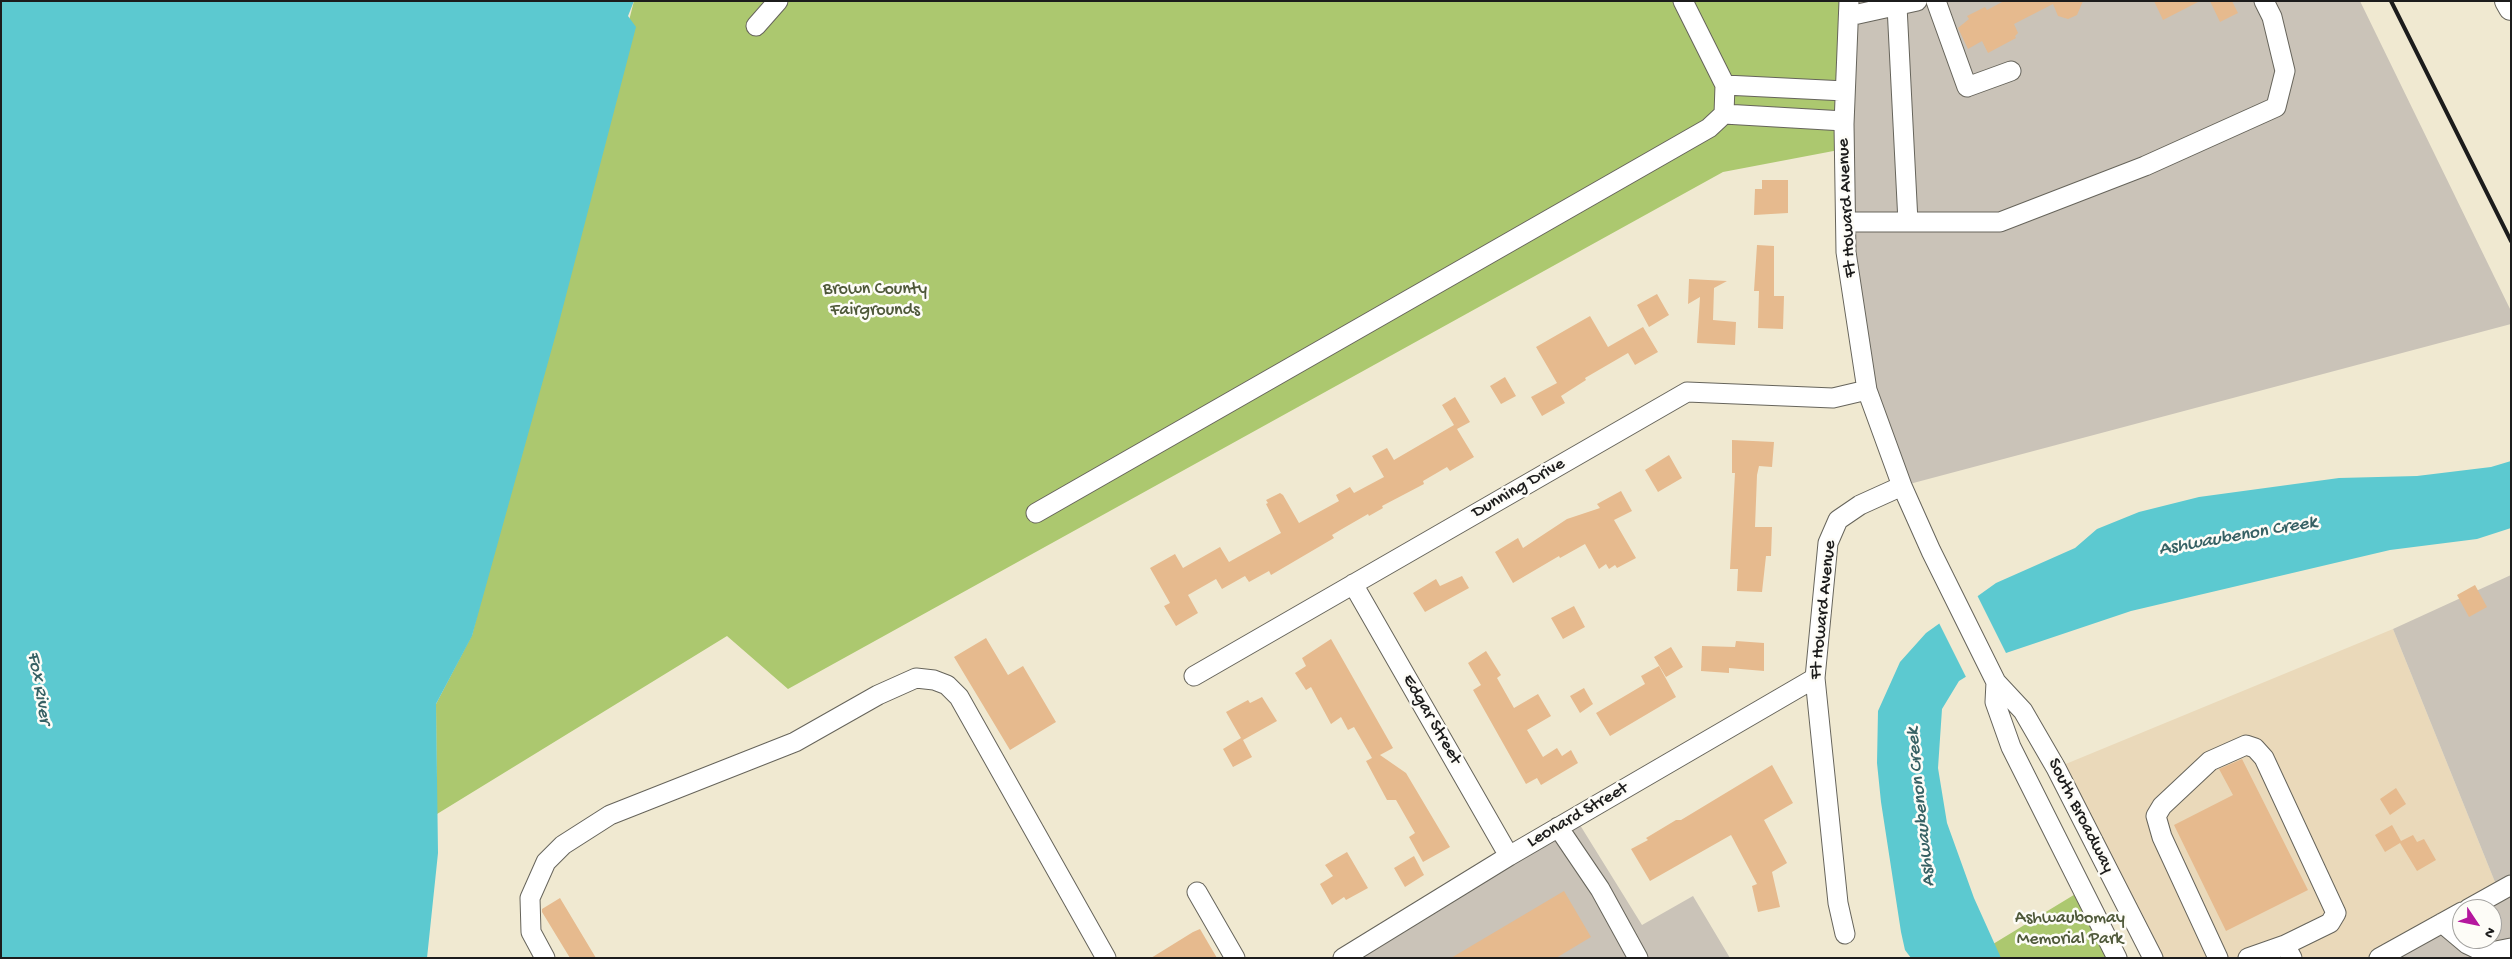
<!DOCTYPE html>
<html>
<head>
<meta charset="utf-8">
<style>
  body { margin:0 }
  #map { position:relative; width:2512px; height:959px; overflow:hidden; background:#f0e9d1; font-family:"Gochi Hand",sans-serif }
  canvas { display:block }
  .frame { position:absolute; inset:0; border:2px solid #1c1c1c; pointer-events:none }
  .north { position:absolute; left:2452px; top:899px; width:50px; height:50px; box-sizing:border-box; background:#fdfcf7; border:1px solid #a3a29f; border-radius:50%; rotate:124deg; font-size:14px; font-weight:700; line-height:20px; text-align:center; color:#1c1c1c }
  .north::after { content:''; display:block; margin:auto; width:18px; height:22px; background:#b5179e; clip-path:polygon(50% 0,100% 100%,50% 72%,0 100%) }
</style>
</head>
<body>
<div id="map">
<canvas width="2512" height="959"></canvas>
<div class="frame"></div>
<div class="north">N</div>
</div>
<script>
const context = document.querySelector('canvas').getContext('2d');
context.lineJoin = 'round';
function fillPath(path, color) { context.fillStyle = color; context.fill(path, 'evenodd'); }
const poly = rows => new Path2D(rows.map(r => 'M' + r).join(''));
function strokePath(path, color, width, dash) { context.strokeStyle = color; context.lineWidth = width; context.lineCap = dash ? 'butt' : 'round'; context.setLineDash(dash || []); context.stroke(path); }
function drawText(font, color, halo, rows, align = 'center') {
  context.font = font + ' "Gochi Hand",sans-serif'; context.lineWidth = 5; context.setLineDash([]); context.textBaseline = 'middle'; context.strokeStyle = halo; context.fillStyle = color; for (const [text, x, y, turn = 0] of rows) {
    context.save(); context.translate(x, y); context.rotate((+turn || 0) * Math.PI / 180); context.textAlign = isNaN(turn) ? turn : align; if (halo) context.strokeText(text, 0, 0); context.fillText(text, 0, 0); context.restore();
  }
}
const built = poly([
  [2393,629,2499,892,2379,958,2153,958,2056,768]
]);
const industrial = poly([
  [1849,1,2360,1,2511,311,2511,324,1902,486,1867,390,1846,252],
  [2511,575,2511,958,2379,958,2462,912,2462,939,2492,939,2492,909,2468,909,2499,892,2393,629],
  [1575,817,1642,925,1693,896,1730,958,1336,958]
]);
const green = poly([
  [634,1,1849,1,1844,149,1723,172,788,689,727,636,437,814,436,704,472,635],
  [2082,890,2117,958,1970,958]
]);
const water = poly([
  [1,1,634,1,628,16,636,27,557,330,472,636,436,704,438,853,427,958,1,958],
  [2511,461,2511,528,2477,539,2390,550,2131,611,2003,654,1959,681,1942,709,1938,768,1947,823,1974,898,2001,958,1911,958,1905,950,1901,932,1881,802,1877,763,1878,711,1900,662,1926,633,1996,583,2075,548,2097,529,2139,512,2199,497,2339,478,2417,476,2491,467]
]);
const pier = poly([
  [1976,593,2007,655,1967,679,1938,621]
]);
const building = poly([
  [2004,1,2083,1,2077,15,2068,19,2058,16,2053,4,2014,24,2018,33,2015,36,2016,38,1988,53,1982,41,1968,49,1958,28,1969,19,1967,16,1985,7,1987,10],
  [2154,1,2200,1,2163,20],
  [2210,1,2232,1,2238,13,2220,22],
  [1762,180,1788,180,1788,213,1754,215,1755,189,1762,189],
  [1757,245,1774,246,1774,296,1784,296,1783,329,1758,328,1759,291,1754,291],
  [1689,279,1727,281,1714,288,1713,320,1736,322,1735,345,1697,343,1700,297,1688,304],
  [1657,294,1669,315,1649,327,1637,305],
  [1590,316,1608,347,1643,327,1658,352,1635,365,1628,353,1585,378,1586,380,1561,396,1565,403,1542,416,1531,397,1557,383,1536,347],
  [1505,377,1516,396,1501,404,1490,386],
  [1455,397,1470,422,1457,429,1474,457,1450,471,1447,467,1423,481,1424,484,1382,506,1383,508,1369,516,1368,514,1342,529,1332,535,1334,538,1271,575,1269,571,1249,582,1245,576,1222,589,1216,579,1188,595,1198,613,1176,626,1164,606,1170,603,1150,568,1175,554,1183,568,1220,547,1229,562,1281,533,1266,504,1268,503,1266,500,1280,493,1283,495,1299,523,1339,501,1336,495,1350,487,1354,493,1384,477,1372,456,1387,448,1394,460,1454,425,1442,405],
  [1732,440,1774,442,1772,467,1759,466,1757,475,1755,527,1772,527,1771,556,1766,556,1762,592,1737,591,1738,569,1730,569,1735,473,1732,473],
  [1669,455,1682,478,1658,492,1645,470],
  [1621,491,1632,511,1614,520,1636,558,1617,568,1615,565,1609,569,1606,564,1599,569,1585,544,1560,558,1559,556,1513,583,1495,552,1518,538,1523,548,1567,519,1600,508,1597,504],
  [1462,576,1469,588,1425,612,1413,593,1436,579,1440,586],
  [2475,585,2487,607,2469,617,2457,595],
  [1574,606,1585,627,1563,639,1551,618],
  [986,638,1008,675,1023,666,1056,722,1010,750,954,657],
  [1331,639,1393,748,1380,755,1406,773,1450,847,1423,862,1409,837,1415,833,1396,800,1387,800,1366,761,1372,758,1354,727,1348,730,1341,717,1331,724,1311,687,1306,690,1295,673,1306,666,1302,658],
  [1736,641,1764,643,1764,671,1729,668,1729,673,1701,671,1702,646,1735,647],
  [1671,647,1683,667,1666,677,1654,657],
  [1486,651,1501,675,1497,678,1514,708,1538,694,1551,716,1527,730,1543,757,1557,748,1562,756,1571,750,1578,763,1541,785,1537,778,1526,784,1473,690,1481,685,1468,663],
  [1659,666,1676,697,1610,736,1596,713,1645,684,1641,676],
  [1584,688,1593,704,1580,713,1570,696],
  [1262,697,1277,721,1243,740,1252,757,1233,767,1223,749,1241,738,1226,712,1248,700,1250,703],
  [2242,759,2308,890,2226,931,2174,825,2233,795,2219,769],
  [1772,765,1793,803,1764,820,1787,863,1772,872,1780,907,1758,912,1752,886,1757,884,1731,835,1650,881,1631,849,1648,840,1646,838,1676,820,1681,820],
  [2396,788,2406,804,2390,815,2380,799],
  [2392,825,2401,841,2413,835,2417,842,2424,839,2436,860,2417,871,2400,843,2385,852,2375,835],
  [1347,852,1368,888,1346,900,1344,897,1332,905,1320,884,1333,876,1325,865],
  [1414,856,1424,875,1405,887,1394,868],
  [1564,891,1591,937,1556,958,1451,958],
  [560,898,596,958,570,958,542,912,542,909],
  [1200,929,1217,958,1151,958,1193,932]
]);
const minor = poly([
  [1936,1,1967,87,2011,71],
  [1897,6,1908,222],
  [1849,16,1917,1],
  [756,26,778,1],
  [1725,85,1845,91],
  [1724,114,1844,121],
  [1846,222,2000,222,2145,166,2276,107,2285,71,2272,17,2264,1],
  [1902,486,1931,551,1996,682,2023,711,2056,768,2153,958],
  [1036,513,1709,128,1724,114,1725,85,1683,1],
  [1353,584,1509,856],
  [1194,676,1687,392,1833,398,1867,390],
  [1996,682,1995,702,2011,747,2117,958],
  [1558,827,1600,889,1638,958],
  [1197,892,1235,958],
  [2468,909,2511,885],
  [2442,923,2467,944,2486,953,2511,948],
  [1845,934,1838,903,1815,678,1828,543,1838,520,1860,505,1902,486,1867,390,1846,252,1844,124,1849,1],
  [545,958,531,932,530,898,546,862,563,845,610,815,795,742,878,695,916,678,934,680,947,685,959,697,1106,958],
  [1343,958,1509,856,1815,678],
  [2218,958,2162,837,2156,816,2162,806,2210,761,2246,745,2255,748,2264,758,2336,913,2330,923,2285,945],
  [2248,958,2285,945,2292,958],
  [2379,958,2462,912]
]);
const major = poly([
  [2507,1,2511,8]
]);
const rail = poly([
  [2391,1,2511,241]
]);
const streetNames = [
  ["Ft Howard Avenue",1848,208,-93],
  ["Dunning Drive",1519,489,-30],
  ["Ft Howard Avenue",1824,610,-84],
  ["Edgar Street",1431,720,60],
  ["Leonard Street",1578,816,-30],
  ["South Broadway",2080,816,63]
];
const parkNames = [
  ["Brown County",875,290],
  ["Fairgrounds",875,311],
  ["Ashwaubomay",2070,919],
  ["Memorial Park",2070,940]
];
const waterNames = [
  ["Ashwaubenon Creek",2238,537,-10],
  ["Fox River",38,688,80],
  ["Ashwaubenon Creek",1922,807,-96]
];
fillPath(built, '#ead9ba');
fillPath(industrial, '#cac3b8');
fillPath(green, '#acc86f');
fillPath(water, '#5cc9d0');
fillPath(pier, '#f0e9d1');
fillPath(building, '#e6ba8e');
strokePath(minor, '#66645b', 21);
strokePath(major, '#66645b', 26);
strokePath(minor, '#fff', 19);
strokePath(major, '#fff', 24);
strokePath(rail, '#1c1c1c', 4);
drawText('18px', '#1c1c1c', '#fdfcf7', streetNames);
drawText('18px', '#4e5839', '#fdfcf7', parkNames);
drawText('italic 19px', '#366164', '#fdfcf7', waterNames);
</script>
</body>
</html>
